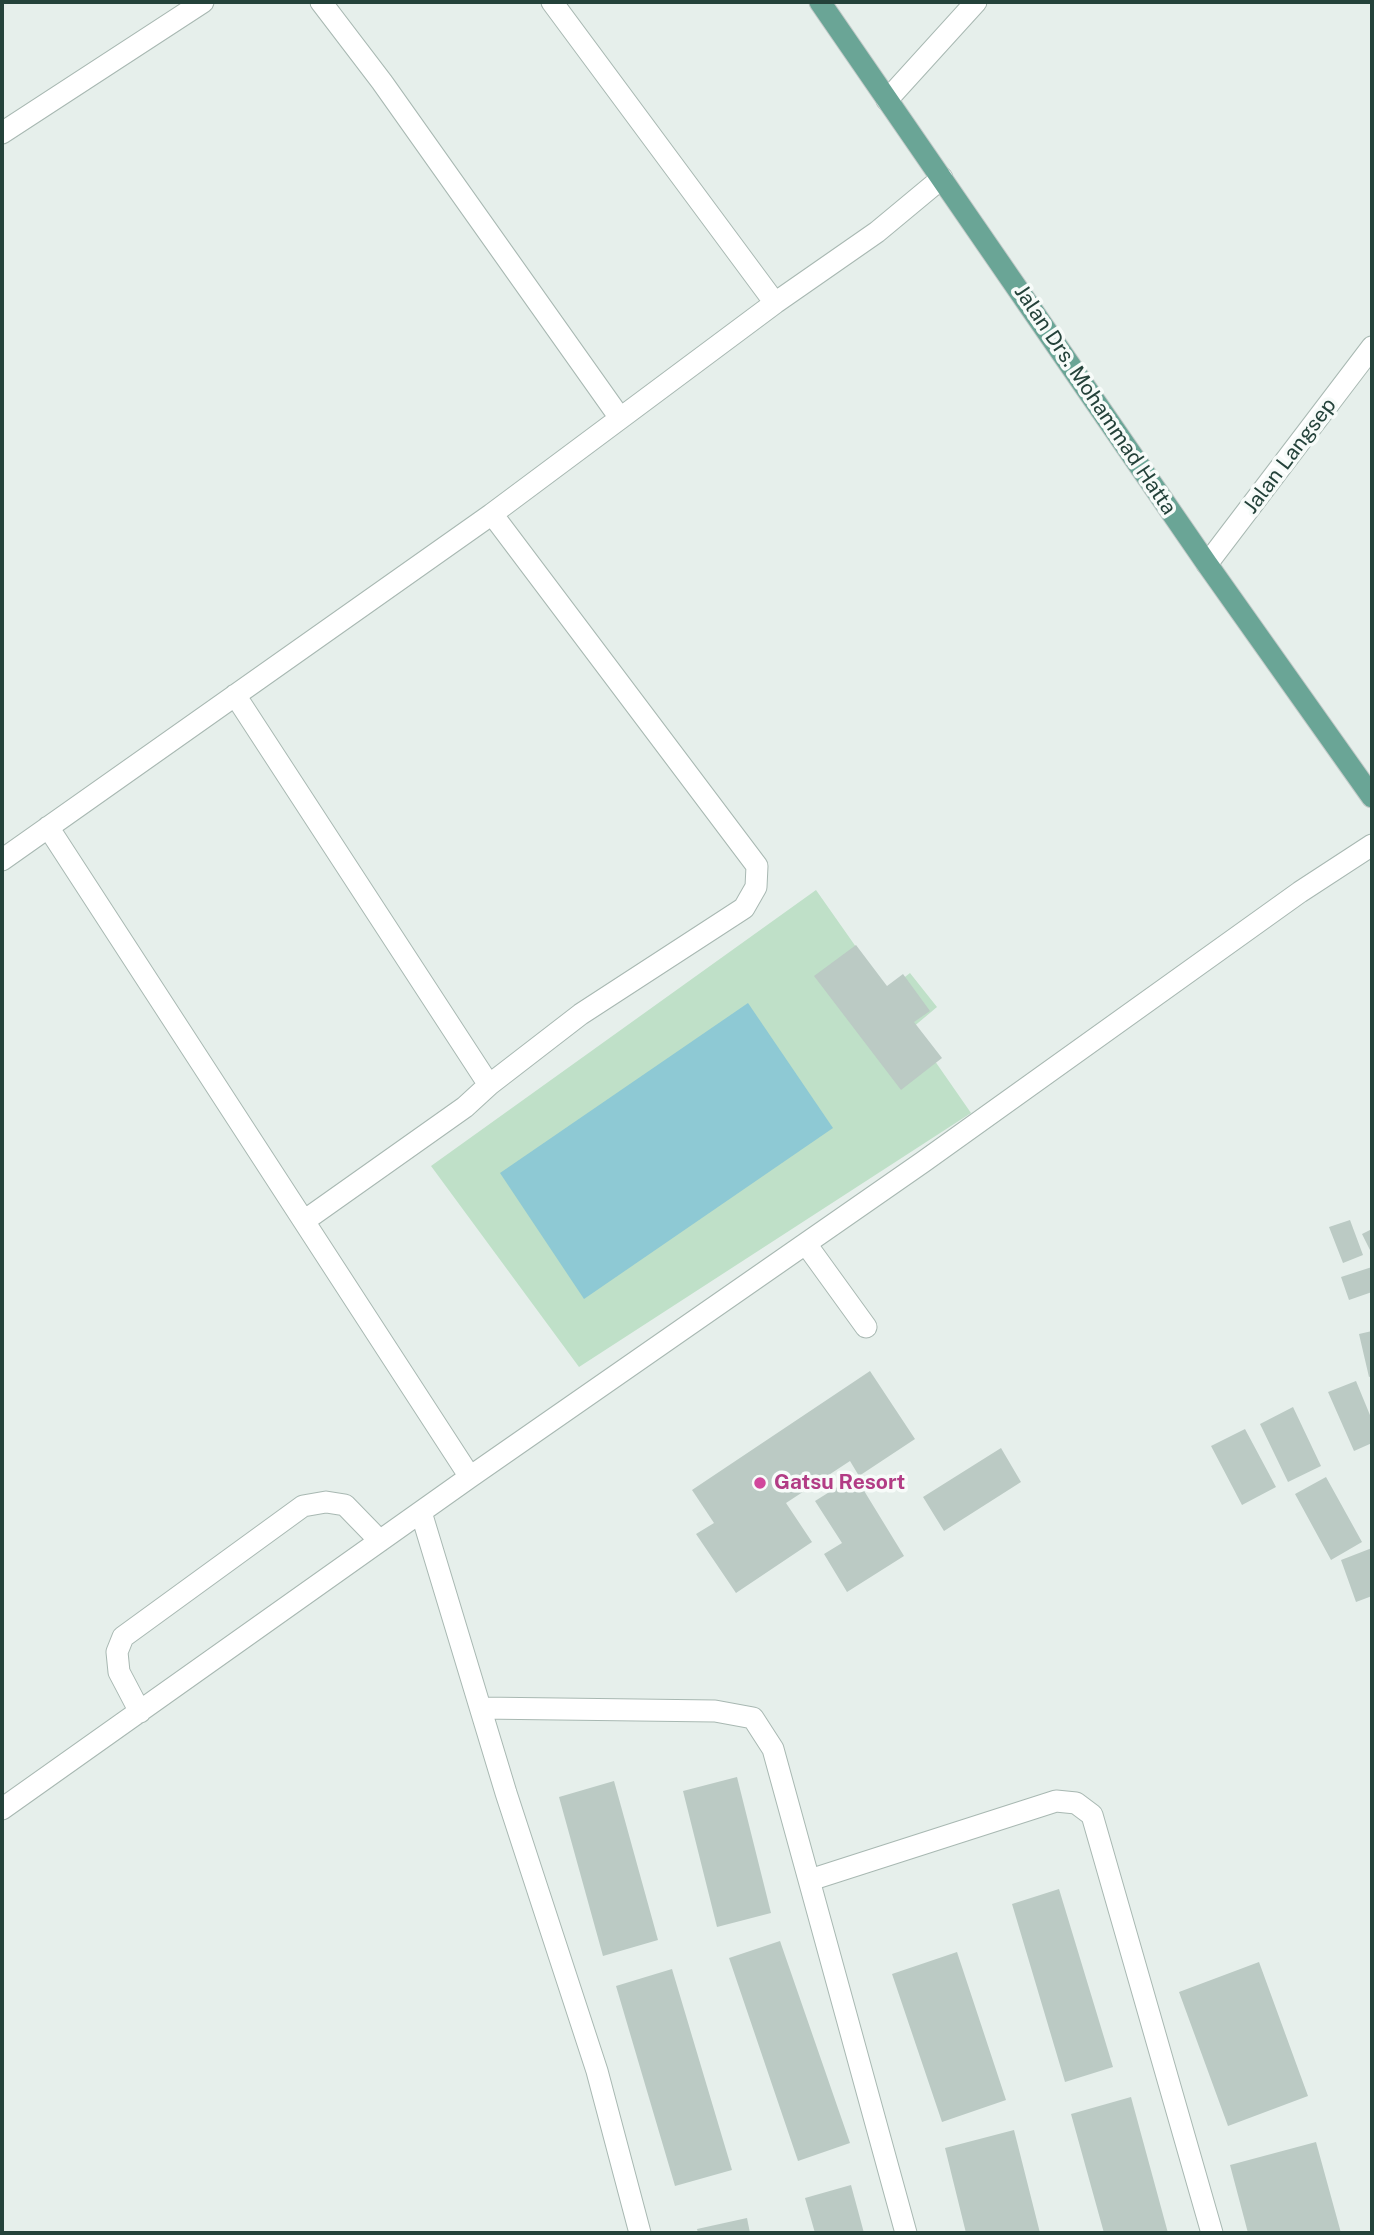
<!DOCTYPE html>
<html>
<head>
<meta charset="utf-8">
<style>
  body { margin:0 }
  #map { position:relative; width:1374px; height:2235px; overflow:hidden; background:#e6efeb; font-family:"Public Sans",sans-serif }
  canvas { display:block }
  .frame { position:absolute; inset:0; border:4px solid #24423a; pointer-events:none }
</style>
</head>
<body>
<div id="map">
<canvas width="1374" height="2235"></canvas>
<div class="frame"></div>
</div>
<script>
const context = document.querySelector('canvas').getContext('2d');
context.lineJoin = 'round';
function fillPath(path, color) { context.fillStyle = color; context.fill(path, 'evenodd'); }
const poly = rows => new Path2D(rows.map(r => 'M' + r).join(''));
function strokePath(path, color, width, dash) { context.strokeStyle = color; context.lineWidth = width; context.lineCap = dash ? 'butt' : 'round'; context.setLineDash(dash || []); context.stroke(path); }
function drawText(font, color, halo, rows, align = 'center') {
  context.font = font + ' "Public Sans",sans-serif'; context.lineWidth = 7; context.setLineDash([]); context.textBaseline = 'middle'; context.strokeStyle = halo; context.fillStyle = color; for (const [text, x, y, turn = 0] of rows) {
    context.save(); context.translate(x, y); context.rotate((+turn || 0) * Math.PI / 180); context.textAlign = isNaN(turn) ? turn : align; if (halo) context.strokeText(text, 0, 0); context.fillText(text, 0, 0); context.restore();
  }
}
const green = poly([
  [816,890,887,991,910,973,937,1007,912,1028,971,1113,579,1367,431,1166]
]);
const water = poly([
  [748,1003,833,1128,584,1299,500,1173]
]);
const building = poly([
  [856,945,887,986,903,974,930,1011,914,1022,942,1058,901,1090,814,976],
  [1350,1220,1363,1255,1343,1263,1329,1227],
  [1372,1229,1372,1254,1362,1234],
  [1372,1267,1372,1292,1349,1300,1341,1277],
  [1372,1331,1372,1376,1369,1377,1359,1334],
  [870,1371,915,1439,859,1476,850,1461,786,1503,812,1542,736,1593,696,1534,714,1523,692,1490],
  [1356,1381,1372,1420,1372,1443,1354,1451,1328,1392],
  [1293,1407,1321,1466,1288,1482,1260,1424],
  [1245,1429,1276,1487,1242,1505,1211,1446],
  [1001,1448,1021,1482,944,1531,923,1497],
  [855,1476,904,1556,847,1592,824,1554,842,1543,815,1501],
  [1326,1477,1362,1542,1331,1560,1295,1494],
  [1372,1548,1372,1596,1356,1602,1341,1560],
  [737,1777,771,1913,717,1927,683,1791],
  [614,1781,658,1940,603,1956,559,1797],
  [1059,1889,1113,2067,1065,2082,1012,1904],
  [780,1941,850,2143,798,2161,729,1958],
  [957,1952,1006,2100,942,2122,892,1974],
  [1259,1962,1308,2096,1228,2126,1179,1992],
  [672,1969,732,2170,675,2186,616,1986],
  [1131,2097,1168,2233,1104,2233,1071,2114],
  [1014,2130,1040,2233,966,2233,945,2148],
  [1316,2142,1341,2233,1248,2233,1230,2165],
  [851,2185,864,2233,815,2233,805,2198],
  [747,2218,750,2233,698,2233,697,2229]
]);
const minor = poly([
  [321,2,382,82,620,418],
  [552,2,775,303],
  [887,100,976,2],
  [2,133,203,2],
  [1207,564,1372,347],
  [235,695,489,1085,465,1107,304,1221],
  [48,827,470,1477],
  [2,860,492,514,775,303,877,232,942,178],
  [489,1085,581,1014,744,908,756,887,757,866,492,514],
  [806,1244,866,1327],
  [421,1512,506,1793,597,2071,640,2233],
  [481,1708,715,1711,753,1718,773,1749,906,2233],
  [140,1712,119,1672,117,1652,123,1637,303,1506,326,1502,345,1505,380,1541],
  [2,1809,470,1477,923,1162,1300,892,1372,845],
  [810,1880,1056,1801,1076,1803,1092,1815,1212,2233]
]);
const major = poly([
  [820,2,1207,564,1372,797]
]);
const markers = [
  [760,1483,7,"#d1479c"]
];
const streetNames = [
  ["Jalan Drs. Mohammad Hatta",1095,400,56],
  ["Jalan Langsep",1290,456,-53]
];
const hotelNames = [
  ["Gatsu Resort",774,1483]
];
fillPath(green, '#bfe0c8');
fillPath(water, '#8ec9d4');
fillPath(building, '#bbcac4');
strokePath(minor, '#a8b8b2', 23);
strokePath(major, '#c2cac8', 23);
strokePath(minor, '#fff', 21);
strokePath(major, '#6aa596', 21);
for (const [x, y, r, color] of markers) { const dot = new Path2D(); dot.arc(x, y, r, 0, 2 * Math.PI); context.fillStyle = color; context.fill(dot); strokePath(dot, '#f7fbf9', 2.5); }
drawText('21px', '#24423a', '#f7fbf9', streetNames);
drawText('bold 21px', '#b23c85', '#f7fbf9', hotelNames, 'left');
</script>
</body>
</html>
